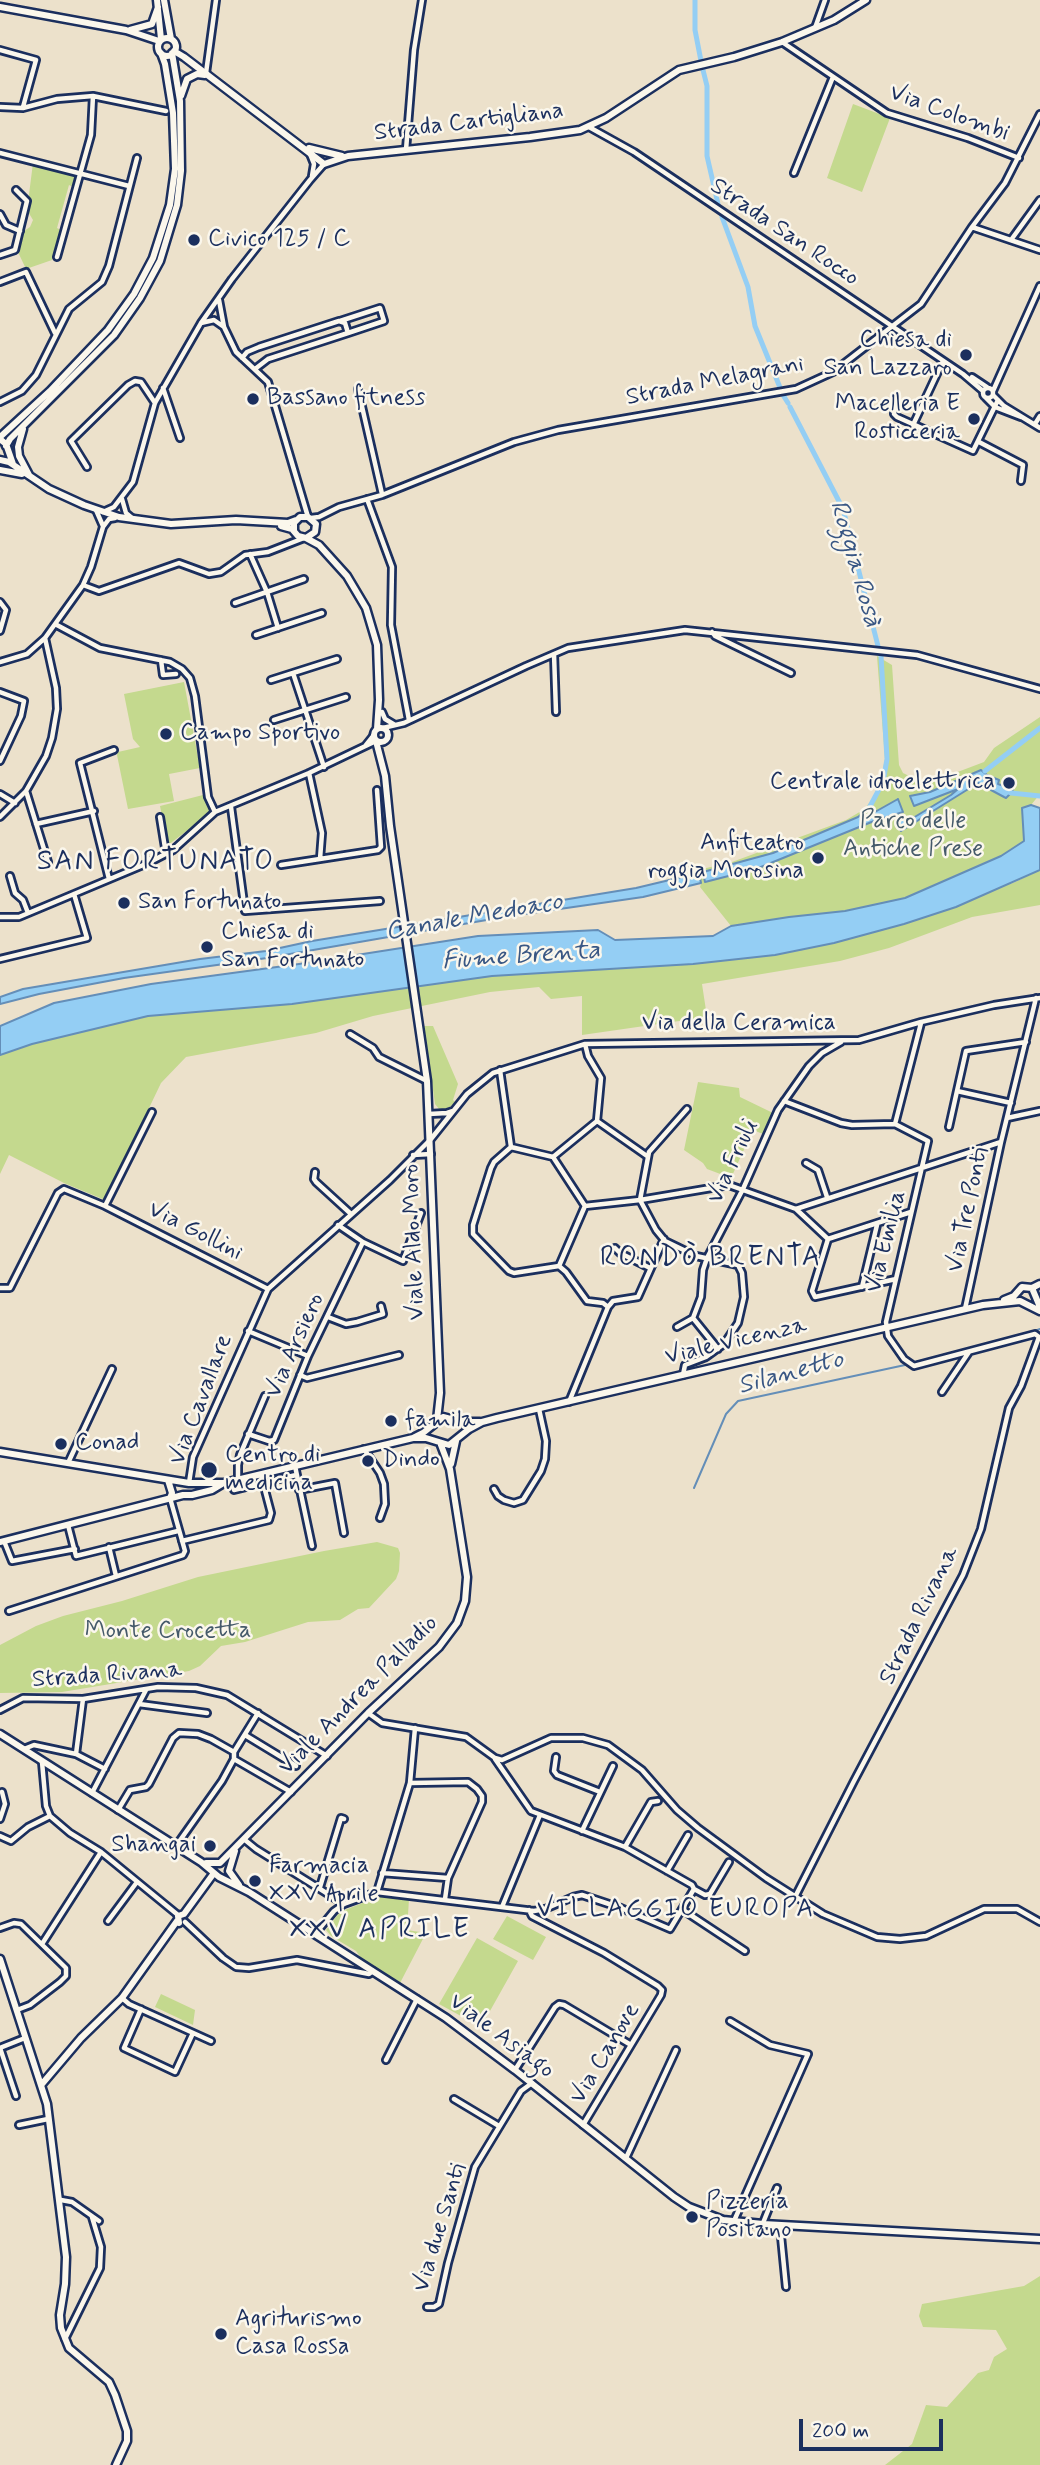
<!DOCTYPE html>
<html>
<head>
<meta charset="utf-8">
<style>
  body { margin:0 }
  #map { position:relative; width:1040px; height:2465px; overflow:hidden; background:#ece1cb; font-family:Mynerve,sans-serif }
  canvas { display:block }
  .scale { position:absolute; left:799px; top:2419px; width:144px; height:32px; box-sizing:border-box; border:4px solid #1b2f5e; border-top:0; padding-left:9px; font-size:21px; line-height:24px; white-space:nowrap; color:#1b2f5e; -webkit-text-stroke:5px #fbf7ec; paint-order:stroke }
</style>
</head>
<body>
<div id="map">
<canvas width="1040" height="2465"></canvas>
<div class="scale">200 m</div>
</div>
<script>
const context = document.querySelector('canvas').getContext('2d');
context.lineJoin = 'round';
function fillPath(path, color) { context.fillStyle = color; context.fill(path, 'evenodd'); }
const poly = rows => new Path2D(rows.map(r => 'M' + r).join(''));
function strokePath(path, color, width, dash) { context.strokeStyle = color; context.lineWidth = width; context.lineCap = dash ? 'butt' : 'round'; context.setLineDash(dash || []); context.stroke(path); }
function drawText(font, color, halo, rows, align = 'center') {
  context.font = font + ' Mynerve,sans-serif'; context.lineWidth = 5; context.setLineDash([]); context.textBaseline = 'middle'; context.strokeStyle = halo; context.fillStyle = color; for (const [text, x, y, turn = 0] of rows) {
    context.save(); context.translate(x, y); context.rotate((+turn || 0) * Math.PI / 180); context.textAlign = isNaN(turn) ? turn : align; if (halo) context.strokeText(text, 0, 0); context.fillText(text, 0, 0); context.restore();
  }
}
const green = poly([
  [853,104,890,118,862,192,827,178],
  [33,163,76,175,73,187,69,185,57,228,61,230,52,260,26,269,17,250,24,231,30,227,33,220,27,210],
  [877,656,892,665,899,765,903,773,926,784,984,762,994,748,1040,717,1040,794,1031,805,1022,808,1024,841,1001,856,905,898,845,911,789,917,731,926,700,887,701,884,698,870,732,862,846,820,863,810,872,800,880,783,885,759],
  [184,682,200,768,169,774,174,801,128,809,117,755,118,752,140,747,133,739,124,694],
  [203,795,212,812,168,845,160,806],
  [1040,870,1040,905,972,917,889,948,840,961,702,984,707,1017,582,1035,582,996,551,999,539,987,490,992,373,1016,316,1033,186,1057,161,1083,105,1200,64,1183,9,1155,0,1174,0,1055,32,1044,148,1016,292,1004,492,976,693,964,1013,883],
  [424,1026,433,1026,458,1084,453,1100,455,1102,448,1109,439,1109,435,1104],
  [698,1082,739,1088,740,1097,773,1113,763,1134,753,1130,731,1178,707,1169,703,1163,684,1150],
  [377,1542,398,1548,400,1553,399,1571,396,1579,369,1608,358,1609,340,1620,308,1622,245,1642,221,1646,200,1666,189,1671,62,1692,0,1693,0,1645,36,1626,63,1616,122,1601,198,1577,324,1551],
  [380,1896,409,1899,407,1930,426,1933,400,1983,361,1958,356,1951,331,1936,326,1930,340,1912],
  [507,1916,546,1937,533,1960,493,1939],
  [477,1938,518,1961,481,2027,439,2004],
  [161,1994,195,2010,193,2025,155,2007],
  [1040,2276,1040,2465,885,2465,912,2444,926,2405,947,2407,978,2373,989,2370,994,2357,1007,2349,996,2330,923,2327,919,2316,922,2304,1024,2286]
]);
const water = poly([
  [981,770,987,775,999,780,998,784,1013,789,1012,792,1006,798,1004,797,978,783,901,831,897,820,903,818,908,821,951,795,958,789,914,806,910,796,930,792,981,770],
  [898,799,903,812,874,821,756,869,705,882,703,872,773,853,858,817,864,812,866,817,898,799],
  [1031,805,1040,808,1040,870,956,907,904,924,834,943,775,955,693,964,492,976,292,1004,148,1016,32,1044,0,1055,0,1026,54,1003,151,984,299,964,478,936,598,930,615,940,713,936,731,926,789,917,845,911,905,898,1001,856,1024,841,1022,808,1031,805],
  [699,873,701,883,643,897,504,917,267,958,124,978,39,994,0,1004,0,997,23,989,200,959,266,951,312,941,636,888,699,873]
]);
const stream = poly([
  [1026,1334,1040,1329],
  [916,1362,983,1345],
  [694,1488,726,1414,738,1401,905,1365]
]);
const canal = poly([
  [695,0,695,30,701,61],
  [703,70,707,86,707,156,718,204],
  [722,217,748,287,755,326,781,390],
  [783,395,788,403],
  [790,407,843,509,878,646],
  [985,771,1040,728],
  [1005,790,1011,793,1040,796],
  [868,810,883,782,887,759,881,656]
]);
const street = poly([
  [815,28,825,0],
  [782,42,887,113,968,138,1019,158],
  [0,50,36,60,23,107],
  [206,73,216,0],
  [0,107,23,108,57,99,93,96,166,111],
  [589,127,634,152,963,374,983,391],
  [406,150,414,50,422,0],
  [0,153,129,186],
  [310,154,314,164,312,176],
  [794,173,833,77],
  [0,214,6,225,20,231],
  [972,227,1040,250],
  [1011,240,1040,200],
  [0,255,15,250,27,201,16,190],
  [57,257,91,135,93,96],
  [0,282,26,272,55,333],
  [219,300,224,327,236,352,268,382,308,517],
  [340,321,380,308,384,321,348,333],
  [201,323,214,320,224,327],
  [242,358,247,352,259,347,339,321,345,323,348,333,268,359,255,369],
  [972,377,987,387],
  '983 393a5 5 0 1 1 10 0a5 5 0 1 1-10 0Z',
  [163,388,180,438],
  [358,389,382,494],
  [993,391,1040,286],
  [993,395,1004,406,1040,428],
  [986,398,995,407,1021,417],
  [0,402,22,391,36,375,69,309,102,282,109,266,137,158],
  [895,406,894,414,897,417,973,451,998,400],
  [1035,424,1040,416],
  [913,425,943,361],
  [979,442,1023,465,1021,481],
  [87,467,71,441,128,385,135,381,141,382,155,403],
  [122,499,126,513,132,518],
  [367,499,392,567,391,625,409,720],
  [96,510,103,526],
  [103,512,114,507,133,482,155,403,201,323,232,279,310,180,324,164],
  [311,518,319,517,339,507,382,495,514,442,558,430,796,389,833,372,921,304,972,227,1005,183,1040,114],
  [250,554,267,592,278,628],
  [83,585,99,591,179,563,209,574,221,572,245,555,268,552,304,538],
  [0,602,6,610,0,631],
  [235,603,304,579],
  [55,624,100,648,170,662,182,669,190,678,195,696,208,797,215,812],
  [712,632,715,636,791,673],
  [256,635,322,613],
  [554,654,556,712],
  [161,660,163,675,176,674],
  [0,662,27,654,45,638,83,585,91,567,103,527,109,519,115,518],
  [293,673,324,767],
  [271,680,337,659],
  [0,692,24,701,21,716,0,761],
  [382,712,385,719,395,725],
  [274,720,346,697],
  [383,728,404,723,526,666,568,648,685,630,917,655,1040,689],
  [366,745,374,735],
  [309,773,322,833,320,859],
  [26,791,48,862],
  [0,794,15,803],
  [231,807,245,911,380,901],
  [0,817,26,791,46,756,52,738,57,709,56,688,45,638],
  [160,817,166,854],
  [36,824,94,811],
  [281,865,378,850,381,847,377,790],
  [10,876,15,893,23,900,28,913],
  [109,879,80,763,114,750],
  [0,917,19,917,148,863,173,850,215,812,309,773,376,741],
  [0,959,87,938,74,894],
  [350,1034,373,1048,379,1057,427,1081],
  [585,1044,588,1056,601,1078,597,1121],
  [500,1070,511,1147],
  [957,1091,966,1051,1026,1042],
  [784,1101,841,1123,852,1125,895,1124,928,1141,886,1322,888,1336,904,1359,914,1366,1035,1334,1039,1337,1021,1386,1009,1408,981,1529,963,1575,854,1781,795,1897],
  [429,1114,447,1113,453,1111],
  [1007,1118,1040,1111],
  [597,1121,647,1156],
  [895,1124,921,1023],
  [949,1127,957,1091,1011,1103],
  [511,1147,494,1162,491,1168,473,1225,473,1234,509,1271,514,1273,559,1266,566,1272,587,1301,603,1303,608,1307],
  [511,1147,553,1157,585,1206],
  [413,1155,431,1154],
  [553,1157,597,1121],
  [806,1163,818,1170,827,1197],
  [315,1172,314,1179,316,1182,351,1214],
  [105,1206,152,1112],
  [585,1206,640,1200,729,1185,796,1209,1001,1142],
  [796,1209,828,1239,911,1212],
  [338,1225,363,1242,403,1261,421,1213],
  [828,1239,812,1291,815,1297,896,1279],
  [615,1248,620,1253,650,1268],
  [559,1266,585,1206],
  [862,1287,877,1225],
  [0,1288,10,1288,58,1193,64,1189,105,1206,268,1289],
  [965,1309,1001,1142,1036,998],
  [328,1317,346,1324,357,1322,383,1314,381,1306],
  [693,1318,718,1349],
  [677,1327,693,1318,701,1297,703,1270,707,1258,743,1189,778,1110,809,1066,822,1053,841,1042],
  [248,1331,308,1356],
  [300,1375,307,1378,399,1355],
  [683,1375,685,1365,706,1357,724,1344,738,1323,744,1297,742,1273,738,1265,696,1256,665,1241,656,1230,640,1200,649,1152,687,1109],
  [942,1392,969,1352],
  [569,1402,608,1307,613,1301,638,1297,664,1239],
  [248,1434,269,1441,274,1440,308,1356,363,1242],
  [364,1449,380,1473,384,1484,385,1504,380,1518],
  [68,1463,112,1369],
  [295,1466,312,1546],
  [238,1480,238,1465,240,1455,265,1396],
  [232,1482,234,1490,296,1475],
  [189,1483,193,1457,268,1289,390,1180,431,1139,467,1094,493,1073,585,1044,859,1040,921,1022,994,1005,1040,998],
  [494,1489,498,1496,504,1500,514,1503,523,1500,541,1471,545,1459,546,1441,539,1409],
  [299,1490,335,1483,344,1533],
  [68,1525,76,1556,178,1531],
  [4,1541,12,1561,75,1549],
  [182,1541,269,1520,271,1513,261,1475],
  [109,1547,116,1576],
  [9,1611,183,1555,185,1551,170,1498],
  [83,1699,76,1754,105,1769],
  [139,1704,207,1713],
  [0,1710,23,1698,83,1699,158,1687,196,1688,227,1695,327,1756],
  [368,1713,382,1723,466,1737,495,1758,502,1760,551,1738,583,1738,608,1745,642,1770,677,1810,698,1828,766,1878,823,1914,877,1937,900,1939,926,1936,984,1909,1017,1909,1040,1922],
  [245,1735,296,1766],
  [24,1749,34,1745,76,1754],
  [556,1757,554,1771,557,1775,600,1792],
  [234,1759,291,1792],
  [234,1759,234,1752,258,1713],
  [495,1759,531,1811,625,1847,692,1885,694,1889,705,1895,710,1894,729,1862],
  [42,1762,46,1806,50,1816,70,1833,101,1852,178,1915],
  [410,1783,468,1782,477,1789,482,1796,482,1802,448,1878,445,1899],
  [92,1793,146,1690],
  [118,1810,130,1790,146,1787,149,1784,173,1738,179,1733,198,1734,211,1739,234,1752],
  [0,1819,5,1804,2,1792],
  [582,1831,613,1766],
  [0,1836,11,1841,28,1827,50,1816],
  [245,1840,256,1849,344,1904],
  [176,1846,222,1781,234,1759],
  [625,1847,651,1802,658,1801],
  [667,1871,688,1835],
  [382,1873,448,1878],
  [320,1887,341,1818,344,1819],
  [377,1892,410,1783,415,1728],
  [502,1907,540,1815],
  [529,1910,532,1916,604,1953,658,1986,662,1990,661,1995,583,2125],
  [683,1910,745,1951],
  [108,1921,137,1882],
  [185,1922,223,1958,236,1967,249,1968,297,1960,369,1974,373,1971],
  [0,1928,14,1923,21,1924,66,1968,66,1976,60,1982,30,2005,17,2010],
  [315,1934,334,1911,344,1904,377,1892,534,1911,545,1909,573,1897,582,1895,621,1908,670,1929,694,1889],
  [42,1944,101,1852],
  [122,1998,129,2004,211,2041],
  [141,2009,124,2048,175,2072,193,2033],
  [730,2021,770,2045,808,2054,734,2221],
  [0,2048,16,2096],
  [0,2048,25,2038],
  [386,2060,417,1999],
  [515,2070,555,2007,559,2004,564,2005,631,2045],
  [454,2099,499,2126],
  [19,2125,48,2119],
  [626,2158,676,2050],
  [61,2200,72,2202,99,2221],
  [763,2223,777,2188],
  [780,2226,786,2287],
  [427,2307,434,2307,439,2304,448,2263,475,2167,521,2091,532,2083],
  [65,2339,100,2268,101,2247,92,2217]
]);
const secondary = poly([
  [157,0,161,39],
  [164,0,171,39],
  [0,7,126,30,159,41],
  [130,30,152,24,158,7],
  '158 47a9 9 0 1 1 18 0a9 9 0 1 1-18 0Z',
  [174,51,184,57,324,164,348,156,530,137,580,130,606,118,679,70,734,57,782,42,834,20,866,0],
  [181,96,187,79,197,74,205,75],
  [309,148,342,156],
  [23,429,18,447,19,456,29,475],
  [0,437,50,391,108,330,134,294,153,258,170,205,175,169,173,113,165,64,161,53],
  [0,439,6,444,13,464],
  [6,446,10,439,114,335,140,298,160,261,177,205,181,171,180,101,172,53],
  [0,460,9,462,49,489,84,505,119,517,171,524,236,520,288,523,296,520],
  [0,470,22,474],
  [281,526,292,529,298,536,306,538,315,532,316,524,308,517,300,517,294,523,294,530],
  [306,538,319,545,347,576,366,608,377,645,379,700,377,729],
  '374 735a7 7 0 1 1 14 0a7 7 0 1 1-14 0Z',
  [376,741,385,776,390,826,427,1081,440,1393,437,1420],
  [1032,1288,1040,1307],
  [1004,1300,1014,1296,1022,1287,1032,1288,1040,1284],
  [413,1438,426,1438,449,1445,469,1429,482,1422,497,1418,983,1305,1020,1301,1040,1311],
  [0,1452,189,1483,224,1483,413,1438,423,1433,443,1417,462,1422,480,1422],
  [451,1464,456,1441],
  [168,1480,172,1493,170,1498],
  [0,1542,183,1495,192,1495,212,1490,222,1484],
  [0,1734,201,1862,219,1877,249,1892,446,2018,515,2070,674,2197,689,2207,723,2220,763,2224,1040,2239],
  [235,1851,229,1871,239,1885],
  [206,1863,220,1863,368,1713,439,1647,457,1623,465,1601,467,1577,450,1469,441,1445],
  [179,1923,178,1916,184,1914,214,1873],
  [0,1959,47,2104,66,2257,65,2284,60,2315,61,2328,69,2348,109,2382,115,2395,127,2431,127,2441,116,2465],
  [42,2084,81,2038,122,1998,177,1921]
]);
const markers = [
  [194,240,7,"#1b2f5e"],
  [966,355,7,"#1b2f5e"],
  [253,399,7,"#1b2f5e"],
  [974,419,7,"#1b2f5e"],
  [166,734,7,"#1b2f5e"],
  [1009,783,7,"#1b2f5e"],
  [818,858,7,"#1b2f5e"],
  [124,903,7,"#1b2f5e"],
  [207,947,7,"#1b2f5e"],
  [391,1421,7,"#1b2f5e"],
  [61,1444,7,"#1b2f5e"],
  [368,1461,7,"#1b2f5e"],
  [209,1470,9,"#1b2f5e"],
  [210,1846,7,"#1b2f5e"],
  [255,1881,7,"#1b2f5e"],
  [692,2217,7,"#1b2f5e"],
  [221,2334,7,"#1b2f5e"]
];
const streetNames = [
  ["Via Colombi",949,114,20],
  ["Strada Cartigliana",469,123,-7],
  ["Strada San Rocco",784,233,34],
  ["Strada Melagrani",715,382,-11],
  ["Via della Ceramica",739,1024],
  ["Via Friuli",734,1162,-65],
  ["Via Tre Ponti",969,1210,-78],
  ["Via Gollini",195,1232,27],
  ["Viale Aldo Moro",415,1242,-92],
  ["Via Emilia",887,1242,-76],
  ["Viale Vicenza",736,1342,-13],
  ["Via Arsiero",296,1346,-66],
  ["Via Cavallare",202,1400,-69],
  ["Strada Rivana",920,1616,-64],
  ["Strada Rivana",107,1676,-4],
  ["Viale Andrea Palladio",359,1696,-45],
  ["Viale Asiago",501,2037,37],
  ["Via Canove",606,2054,-59],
  ["Via due Santi",441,2228,-73]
];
const poiNames = [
  ["Civico 125 / C",208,240],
  ["Chiesa di",952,341,"right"],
  ["San Lazzaro",952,369,"right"],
  ["Bassano fitness",267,399],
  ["Macelleria E",960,405,"right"],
  ["Rosticceria",960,433,"right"],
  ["Campo Sportivo",180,734],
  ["Centrale idroelettrica",995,783,"right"],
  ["Anfiteatro",804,844,"right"],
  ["roggia Morosina",804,872,"right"],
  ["San Fortunato",138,903],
  ["Chiesa di",221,933],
  ["San Fortunato",221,961],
  ["famila",405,1421],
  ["Conad",75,1444],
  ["Centro di",225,1456],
  ["medicina",225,1484],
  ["Dindo",382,1461],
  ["Shangai",196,1846,"right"],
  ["Farmacia",269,1867],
  ["XXV Aprile",269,1895],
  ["Pizzeria",706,2203],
  ["Positano",706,2231],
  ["Agriturismo",235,2320],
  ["Casa Rossa",235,2348]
];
const parkNames = [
  ["Parco delle",913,822],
  ["Antiche Prese",913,850],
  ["Monte Crocetta",168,1632]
];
const waterNames = [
  ["Roggia Rosà",854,564,74],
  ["Canale Medoaco",474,918,-10],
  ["Fiume Brenta",521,957,-4],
  ["Silanetto",791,1374,-15]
];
const neighbourhoodNames = [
  ["VILLAGGIO EUROPA",676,1911]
];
const quarterNames = [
  ["SAN FORTUNATO",156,863],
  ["RONDÒ BRENTA",711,1259],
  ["XXV APRILE",380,1931]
];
fillPath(green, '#c4d98e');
fillPath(water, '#94cef4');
strokePath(water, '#648eb8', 2);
strokePath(stream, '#648eb8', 2);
strokePath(canal, '#94cef4', 5);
strokePath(street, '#1b2f5e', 10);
strokePath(secondary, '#1b2f5e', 11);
strokePath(street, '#fbf7ec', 4.5);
strokePath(secondary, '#fbf7ec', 6);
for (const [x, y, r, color] of markers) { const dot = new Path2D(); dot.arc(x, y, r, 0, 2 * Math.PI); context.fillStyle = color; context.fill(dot); strokePath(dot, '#fbf7ec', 2.5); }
drawText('24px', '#1b2f5e', '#fbf7ec', streetNames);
drawText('24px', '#1b2f5e', '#fbf7ec', poiNames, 'left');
drawText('24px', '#455a6a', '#fbf7ec', parkNames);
drawText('italic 26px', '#395784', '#fbf7ec', waterNames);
context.letterSpacing = '2px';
drawText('26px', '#1b2f5e', '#fbf7ec', neighbourhoodNames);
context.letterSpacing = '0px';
context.letterSpacing = '2px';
drawText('28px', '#1b2f5e', '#fbf7ec', quarterNames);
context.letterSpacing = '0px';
</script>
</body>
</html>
